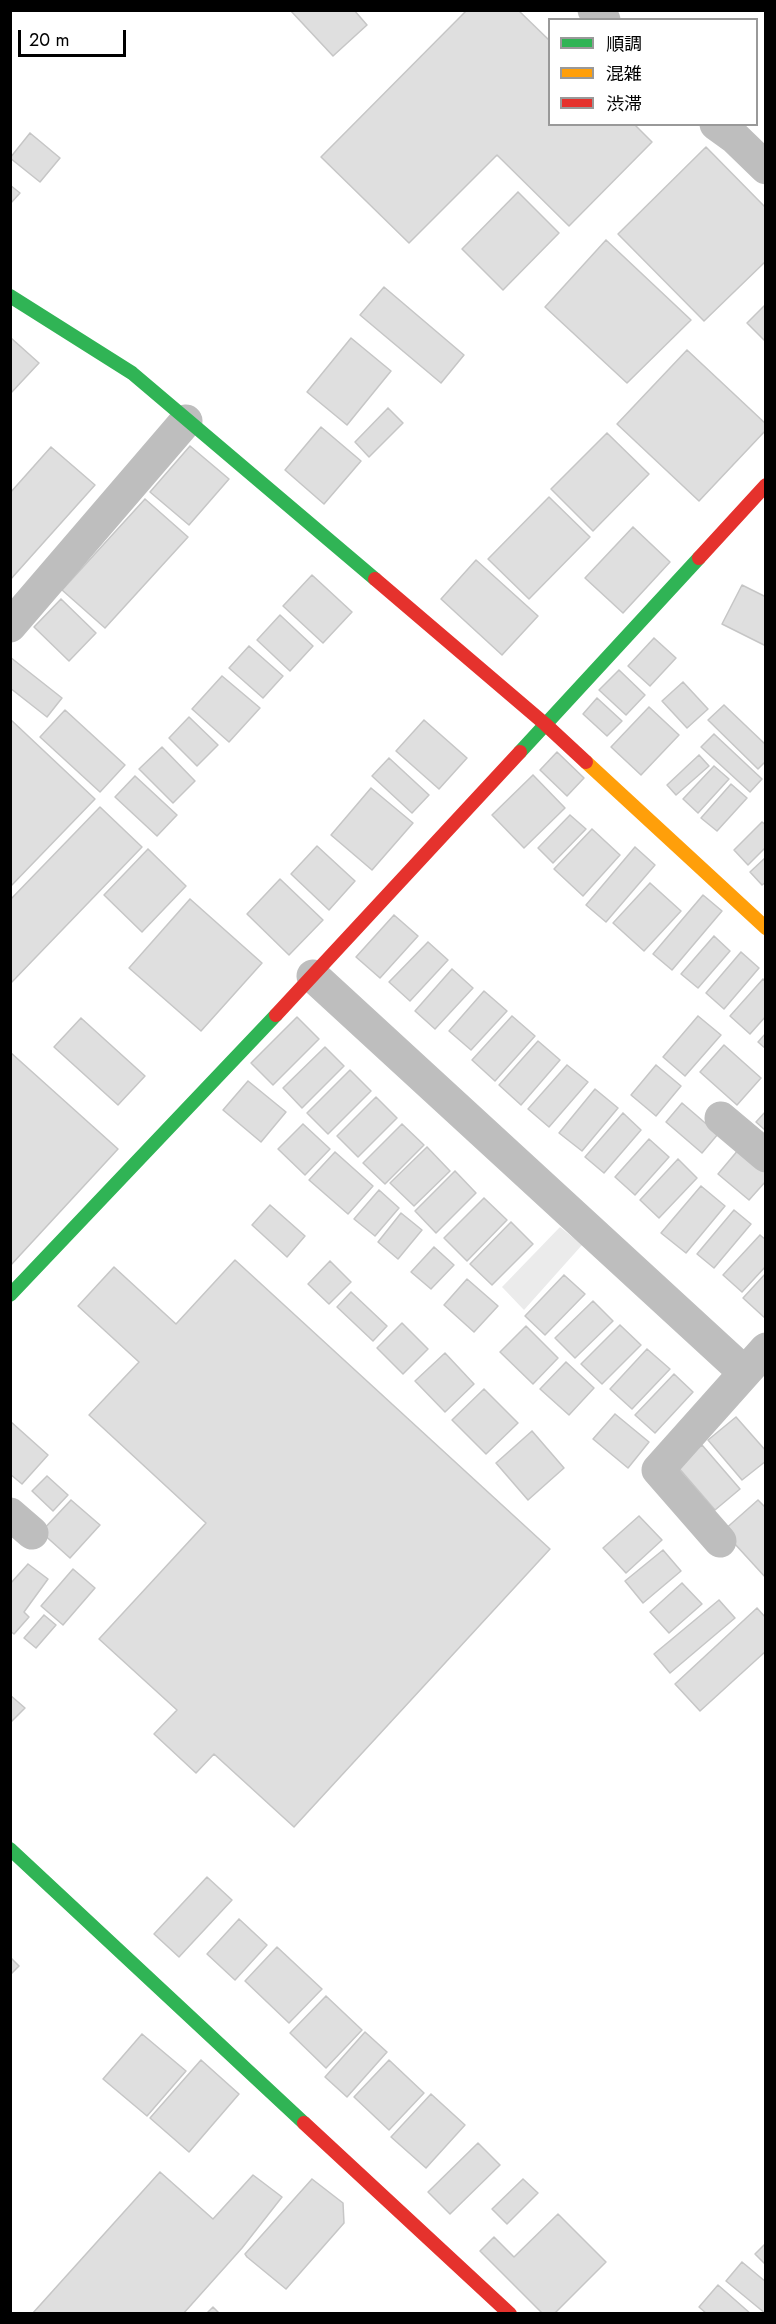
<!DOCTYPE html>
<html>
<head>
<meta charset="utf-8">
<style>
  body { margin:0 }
  #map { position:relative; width:776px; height:2324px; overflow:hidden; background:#fff; font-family:Jost,"Noto Sans JP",sans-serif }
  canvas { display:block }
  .frame { position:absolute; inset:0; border:12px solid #000; pointer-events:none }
  .legend { position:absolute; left:548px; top:18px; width:210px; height:108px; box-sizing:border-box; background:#fff; border:2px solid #999; margin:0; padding:8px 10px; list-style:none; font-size:18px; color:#000 }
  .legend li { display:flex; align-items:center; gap:12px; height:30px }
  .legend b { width:30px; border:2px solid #999 }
  .scale { position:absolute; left:18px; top:30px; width:108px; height:27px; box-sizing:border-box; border:3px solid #000; border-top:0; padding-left:8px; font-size:18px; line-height:21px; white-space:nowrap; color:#000; -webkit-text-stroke:4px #fff; paint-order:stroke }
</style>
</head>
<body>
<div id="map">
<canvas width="776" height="2324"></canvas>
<div class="frame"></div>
<ul class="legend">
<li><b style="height:8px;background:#30b455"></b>順調</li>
<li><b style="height:8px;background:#ff9f0a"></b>混雑</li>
<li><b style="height:8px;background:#e5322d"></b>渋滞</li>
</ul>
<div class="scale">20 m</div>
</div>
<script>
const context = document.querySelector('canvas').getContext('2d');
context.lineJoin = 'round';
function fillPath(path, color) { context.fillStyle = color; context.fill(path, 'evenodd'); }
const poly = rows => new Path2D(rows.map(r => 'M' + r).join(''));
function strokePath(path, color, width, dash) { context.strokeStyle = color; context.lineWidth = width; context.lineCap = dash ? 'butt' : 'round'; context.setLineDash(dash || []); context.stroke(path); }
const green = poly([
  [560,1227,582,1245,524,1310,502,1287]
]);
const building = poly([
  [290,10,354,10,367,25,333,56,290,10],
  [467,10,518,10,550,41,550,124,634,124,652,142,569,226,497,155,409,243,321,157,467,10],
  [30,133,60,158,40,182,10,158,30,133],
  [706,147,766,208,766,261,704,321,618,234,706,147],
  [10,185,20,193,10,204,10,185],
  [518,192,559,233,503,290,462,249,518,192],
  [606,240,691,320,627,383,545,307,606,240],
  [384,287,464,355,441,383,360,315,384,287],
  [766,304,766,342,747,323,766,304],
  [11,338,39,363,10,394,10,339,11,338],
  [351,338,391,371,347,425,307,392,351,338],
  [687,350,766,424,766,430,699,501,617,424,687,350],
  [388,408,403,423,369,457,355,442,388,408],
  [321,427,361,461,324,504,285,470,321,427],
  [607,433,649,474,593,531,551,489,607,433],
  [190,446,229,479,189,525,150,492,190,446],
  [51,447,95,485,10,580,10,493,51,447],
  [549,497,590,537,529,599,488,559,549,497],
  [145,499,188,537,105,628,62,590,145,499],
  [633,527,670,562,623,613,585,578,633,527],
  [476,560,538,616,502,655,441,599,476,560],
  [312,575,352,612,323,643,283,606,312,575],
  [742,585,766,597,766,646,722,624,742,585],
  [61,599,96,633,69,661,34,627,61,599],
  [280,615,313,646,290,671,257,640,280,615],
  [654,638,676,658,650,686,628,666,654,638],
  [249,646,283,676,263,698,229,668,249,646],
  [10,657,62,698,47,717,10,688,10,657],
  [619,670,645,695,626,715,599,690,619,670],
  [222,676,260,708,229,742,192,709,222,676],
  [683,682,708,709,687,728,662,701,683,682],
  [597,698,622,721,607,736,583,714,597,698],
  [724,705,766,745,766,761,758,769,708,720,724,705],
  [649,707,679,735,641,775,611,747,649,707],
  [65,710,125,765,100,792,40,737,65,710],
  [189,717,218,745,197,766,169,738,189,717],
  [10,719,95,799,10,887,10,719],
  [424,720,467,758,439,789,396,751,424,720],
  [714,734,762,779,750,792,701,747,714,734],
  [162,747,195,781,173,803,139,769,162,747],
  [557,752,584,778,567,796,540,770,557,752],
  [699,755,709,766,676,795,667,785,699,755],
  [389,758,429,795,412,813,372,776,389,758],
  [714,766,729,779,698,813,683,799,714,766],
  [533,775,565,808,524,848,492,815,533,775],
  [135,776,177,815,157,836,115,797,135,776],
  [731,784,747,798,717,831,701,818,731,784],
  [371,788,413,823,372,870,331,835,371,788],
  [100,807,142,847,10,984,10,900,100,807],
  [570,815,586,829,553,863,538,848,570,815],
  [762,822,766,825,766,847,748,865,734,850,762,822],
  [592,829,620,855,583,896,554,869,592,829],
  [317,846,355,881,329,910,291,874,317,846],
  [635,847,655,865,606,922,586,905,635,847],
  [148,849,186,886,142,932,104,895,148,849],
  [766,857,766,882,762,885,750,872,766,857],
  [280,879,323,920,289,955,247,914,280,879],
  [650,883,681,911,644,951,613,923,650,883],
  [703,895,722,911,672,970,653,954,703,895],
  [190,899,262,963,201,1031,129,968,190,899],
  [394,915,418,936,380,978,356,957,394,915],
  [714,936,730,951,698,988,681,974,714,936],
  [428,942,448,960,410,1001,389,982,428,942],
  [741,952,759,968,724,1009,706,993,741,952],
  [452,969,473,988,435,1029,415,1011,452,969],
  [763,979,766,982,766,1016,750,1034,730,1016,763,979],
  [484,991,507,1011,471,1050,449,1031,484,991],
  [512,1016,535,1036,495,1081,472,1060,512,1016],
  [698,1016,721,1035,685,1076,663,1057,698,1016],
  [297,1017,319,1039,273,1085,251,1063,297,1017],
  [81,1018,145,1076,118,1105,54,1047,81,1018],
  [766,1033,766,1049,758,1042,766,1033],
  [538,1041,560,1060,521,1105,499,1085,538,1041],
  [724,1045,761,1078,737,1105,700,1072,724,1045],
  [325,1047,344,1066,302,1108,283,1088,325,1047],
  [10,1052,118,1149,10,1266,10,1052],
  [567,1065,588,1082,549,1127,528,1109,567,1065],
  [656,1065,681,1086,656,1116,631,1095,656,1065],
  [350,1070,371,1091,328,1134,307,1113,350,1070],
  [248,1081,286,1112,261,1142,223,1110,248,1081],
  [595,1089,618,1108,582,1151,559,1133,595,1089],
  [376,1097,397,1118,358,1157,337,1136,376,1097],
  [682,1103,718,1134,702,1153,666,1122,682,1103],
  [766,1111,766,1131,756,1122,766,1111],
  [623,1113,641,1130,604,1173,585,1157,623,1113],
  [303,1124,330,1149,305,1175,278,1149,303,1124],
  [402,1124,424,1145,385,1184,363,1163,402,1124],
  [649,1139,669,1157,635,1195,615,1177,649,1139],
  [427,1147,450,1171,414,1206,390,1183,427,1147],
  [739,1149,766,1170,766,1181,749,1200,718,1174,739,1149],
  [335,1152,373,1186,348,1214,309,1180,335,1152],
  [678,1159,697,1178,659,1218,640,1200,678,1159],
  [455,1171,476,1193,436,1233,415,1211,455,1171],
  [701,1186,725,1206,686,1253,661,1233,701,1186],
  [379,1190,399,1208,375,1236,354,1219,379,1190],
  [484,1198,507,1220,467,1261,444,1238,484,1198],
  [270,1205,305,1236,287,1257,252,1225,270,1205],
  [734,1210,751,1224,714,1268,697,1254,734,1210],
  [401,1213,422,1230,398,1259,378,1242,401,1213],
  [511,1222,533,1244,492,1285,470,1264,511,1222],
  [760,1235,766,1240,766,1266,742,1292,723,1275,760,1235],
  [434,1247,454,1265,431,1289,411,1272,434,1247],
  [235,1260,550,1549,294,1827,214,1754,196,1773,154,1734,177,1710,99,1639,206,1523,89,1415,139,1362,78,1306,114,1267,176,1324,235,1260],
  [330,1261,351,1282,329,1304,308,1284,330,1261],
  [766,1273,766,1319,743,1298,766,1273],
  [564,1275,585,1294,545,1335,525,1316,564,1275],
  [467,1279,498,1306,474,1332,444,1305,467,1279],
  [351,1292,387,1326,373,1341,337,1307,351,1292],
  [593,1301,613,1321,575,1358,555,1338,593,1301],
  [402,1323,428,1349,403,1374,377,1348,402,1323],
  [620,1325,641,1345,602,1384,581,1364,620,1325],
  [526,1326,558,1358,533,1384,500,1352,526,1326],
  [647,1349,670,1369,632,1409,610,1389,647,1349],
  [445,1353,474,1384,445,1412,415,1381,445,1353],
  [566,1362,594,1388,569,1415,540,1389,566,1362],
  [674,1374,693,1392,655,1433,635,1415,674,1374],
  [484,1389,518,1423,486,1454,452,1420,484,1389],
  [615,1414,649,1442,628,1468,593,1439,615,1414],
  [736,1417,766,1451,766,1461,742,1480,708,1440,736,1417],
  [10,1421,48,1455,22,1484,10,1474,10,1421],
  [532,1431,564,1468,528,1500,496,1463,532,1431],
  [702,1445,740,1489,715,1510,677,1466,702,1445],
  [47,1476,68,1495,53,1511,32,1491,47,1476],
  [71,1500,100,1525,70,1558,41,1532,71,1500],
  [758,1500,766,1508,766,1578,723,1531,758,1500],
  [639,1516,662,1540,626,1573,603,1548,639,1516],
  [663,1550,681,1571,643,1603,625,1581,663,1550],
  [28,1564,48,1579,24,1612,29,1617,14,1634,10,1631,10,1584,28,1564],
  [73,1569,95,1588,63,1625,41,1606,73,1569],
  [682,1583,702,1604,669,1633,650,1612,682,1583],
  [719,1600,735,1618,670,1673,654,1654,719,1600],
  [757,1608,766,1618,766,1651,700,1711,675,1684,757,1608],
  [44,1615,56,1625,36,1648,24,1638,44,1615],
  [10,1695,25,1708,10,1723,10,1695],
  [207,1877,232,1900,179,1957,154,1934,207,1877],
  [239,1919,267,1945,235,1980,207,1954,239,1919],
  [277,1947,322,1989,289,2023,245,1981,277,1947],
  [10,1957,19,1966,10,1975,10,1957],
  [326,1996,362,2030,326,2068,290,2033,326,1996],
  [365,2032,387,2052,347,2097,325,2077,365,2032],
  [142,2034,186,2071,147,2116,103,2079,142,2034],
  [201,2060,239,2094,189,2152,150,2118,201,2060],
  [389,2060,424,2093,389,2130,354,2097,389,2060],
  [431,2094,465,2125,426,2168,391,2137,431,2094],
  [478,2143,500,2165,450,2214,428,2192,478,2143],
  [160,2172,213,2219,253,2175,282,2197,242,2248,183,2314,32,2314,160,2172],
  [312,2179,343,2203,344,2223,286,2289,247,2257,245,2254,312,2179],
  [523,2179,538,2193,507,2224,492,2209,523,2179],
  [558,2214,606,2262,554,2314,543,2314,480,2251,494,2237,514,2257,558,2214],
  [766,2243,766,2265,755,2254,766,2243],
  [742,2262,766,2282,766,2314,726,2281,742,2262],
  [718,2285,751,2314,707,2314,699,2307,718,2285],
  [213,2307,220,2314,206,2314,213,2307]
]);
const street = poly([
  [594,10,604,20],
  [716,124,734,137,766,168],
  [10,626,186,421],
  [313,976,744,1372],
  [721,1118,766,1156],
  [10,1514,32,1533],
  [720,1541,658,1470,766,1349]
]);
const fast = poly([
  [10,296,132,373,375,579],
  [520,752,699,558],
  [10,1295,276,1015],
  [10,1849,304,2123]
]);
const slow = poly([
  [586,762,766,928]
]);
const jam = poly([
  [699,558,766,485],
  [375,579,545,724,586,762],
  [276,1015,520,752],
  [304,2123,510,2314]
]);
fillPath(green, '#ebebeb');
fillPath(building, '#dfdfdf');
strokePath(building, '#c6c6c6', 1.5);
strokePath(street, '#bebebe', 33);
strokePath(fast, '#30b455', 14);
strokePath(slow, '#ff9f0a', 14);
strokePath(jam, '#e5322d', 14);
</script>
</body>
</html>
